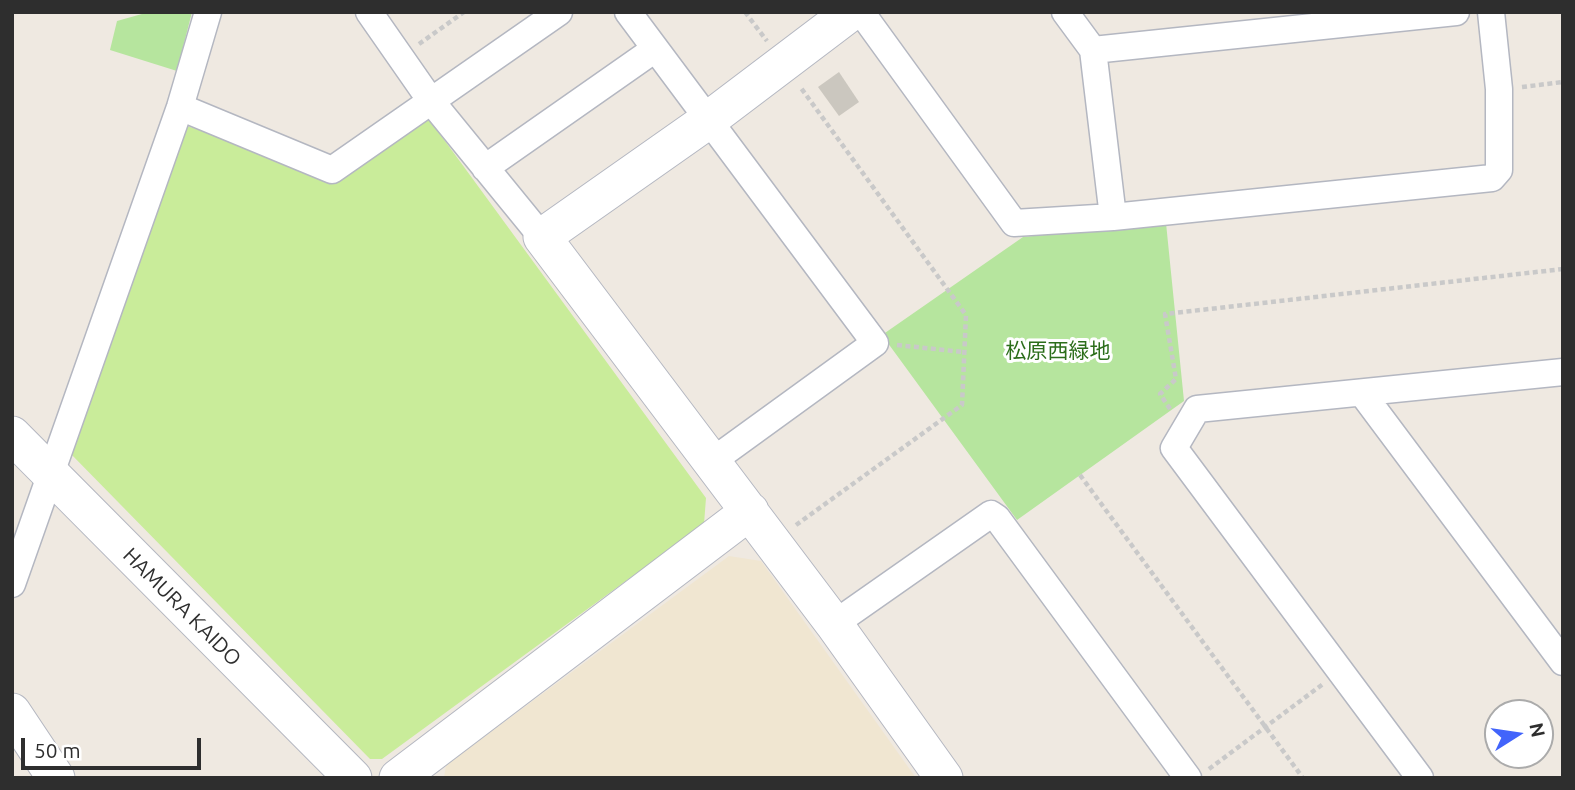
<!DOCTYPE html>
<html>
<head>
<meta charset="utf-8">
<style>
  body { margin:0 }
  #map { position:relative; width:1575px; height:790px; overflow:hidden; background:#efe9e1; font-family:Ubuntu,sans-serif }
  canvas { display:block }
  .frame { position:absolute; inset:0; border:14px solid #2e2e2e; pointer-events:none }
  .north { position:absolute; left:1484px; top:699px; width:70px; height:70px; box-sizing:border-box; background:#fff; border:2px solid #ababab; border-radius:50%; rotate:78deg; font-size:19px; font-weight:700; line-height:28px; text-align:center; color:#2e2e2e }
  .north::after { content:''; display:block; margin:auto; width:24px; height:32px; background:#4264fb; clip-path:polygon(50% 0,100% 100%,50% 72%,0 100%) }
  .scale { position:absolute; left:21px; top:738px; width:180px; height:32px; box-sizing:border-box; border:4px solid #2e2e2e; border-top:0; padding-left:9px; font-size:21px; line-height:24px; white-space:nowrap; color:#2e2e2e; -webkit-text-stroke:5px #fff; paint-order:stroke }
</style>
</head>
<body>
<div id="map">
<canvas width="1575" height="790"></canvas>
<div class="frame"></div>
<div class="north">N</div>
<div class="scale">50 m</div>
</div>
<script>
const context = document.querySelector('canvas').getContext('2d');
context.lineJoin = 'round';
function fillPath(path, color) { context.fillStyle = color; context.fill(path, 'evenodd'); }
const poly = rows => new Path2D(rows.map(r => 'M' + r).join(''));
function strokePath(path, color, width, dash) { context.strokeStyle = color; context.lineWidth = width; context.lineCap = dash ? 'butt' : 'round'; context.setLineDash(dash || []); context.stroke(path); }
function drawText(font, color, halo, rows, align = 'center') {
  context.font = font + ' Ubuntu,"Noto Sans JP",sans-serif'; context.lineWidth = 6; context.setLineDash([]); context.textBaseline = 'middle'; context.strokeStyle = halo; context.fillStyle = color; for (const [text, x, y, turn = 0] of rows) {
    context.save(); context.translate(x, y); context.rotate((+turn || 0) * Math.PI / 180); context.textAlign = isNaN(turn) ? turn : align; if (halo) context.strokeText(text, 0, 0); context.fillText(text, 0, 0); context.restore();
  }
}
const education = poly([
  [729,556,761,561,916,778,444,778,446,765]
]);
const green = poly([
  [149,12,192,12,177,71,110,50,117,21],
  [1166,223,1184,401,1017,520,882,335,1023,237]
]);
const pitch = poly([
  [426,115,706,498,704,524,382,759,370,759,69,452,187,126,334,174]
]);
const building = poly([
  [839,72,859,102,839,116,818,87]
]);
const path = poly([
  [745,12,767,41],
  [419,44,464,12],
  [1522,87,1563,82],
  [897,345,963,352],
  [1170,409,1160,394,1176,379,1165,314,1563,269],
  [1080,475,1303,778],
  [796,525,962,405,966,315,801,88],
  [1209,769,1323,684]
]);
const street = poly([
  [369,12,431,101,542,237],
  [628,12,875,343,711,462],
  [861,12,1014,223,1113,217,1492,178,1499,170,1499,89,1491,12],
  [1065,12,1093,50,1113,217],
  [1093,50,1456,12],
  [180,107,332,170,559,12],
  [485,168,655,49],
  [1362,393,1563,662],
  [12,584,180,107,208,12],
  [834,624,991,514,997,518,1188,778],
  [1420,778,1174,448,1197,409,1563,372]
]);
const secondary = poly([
  [851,12,707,121,542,237,834,624,944,778],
  [12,435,353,778],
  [12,712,56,778],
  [398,778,750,511]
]);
const parkNames = [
  ["松原西緑地",1058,351]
];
const streetNames = [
  ["HAMURA KAIDO",182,607,45]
];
fillPath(education, '#f0e6d1');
fillPath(green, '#b6e59e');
fillPath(pitch, '#c9ec9a');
fillPath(building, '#cbc7bf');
strokePath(street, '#b4b7c1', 29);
strokePath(secondary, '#b4b7c1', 39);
strokePath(path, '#c9c9c9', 4.5, [5, 3.5]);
strokePath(street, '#fff', 26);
strokePath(secondary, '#fff', 37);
drawText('21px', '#2c6e1b', '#fff', parkNames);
drawText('21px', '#2e2e2e', '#fff', streetNames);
</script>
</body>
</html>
